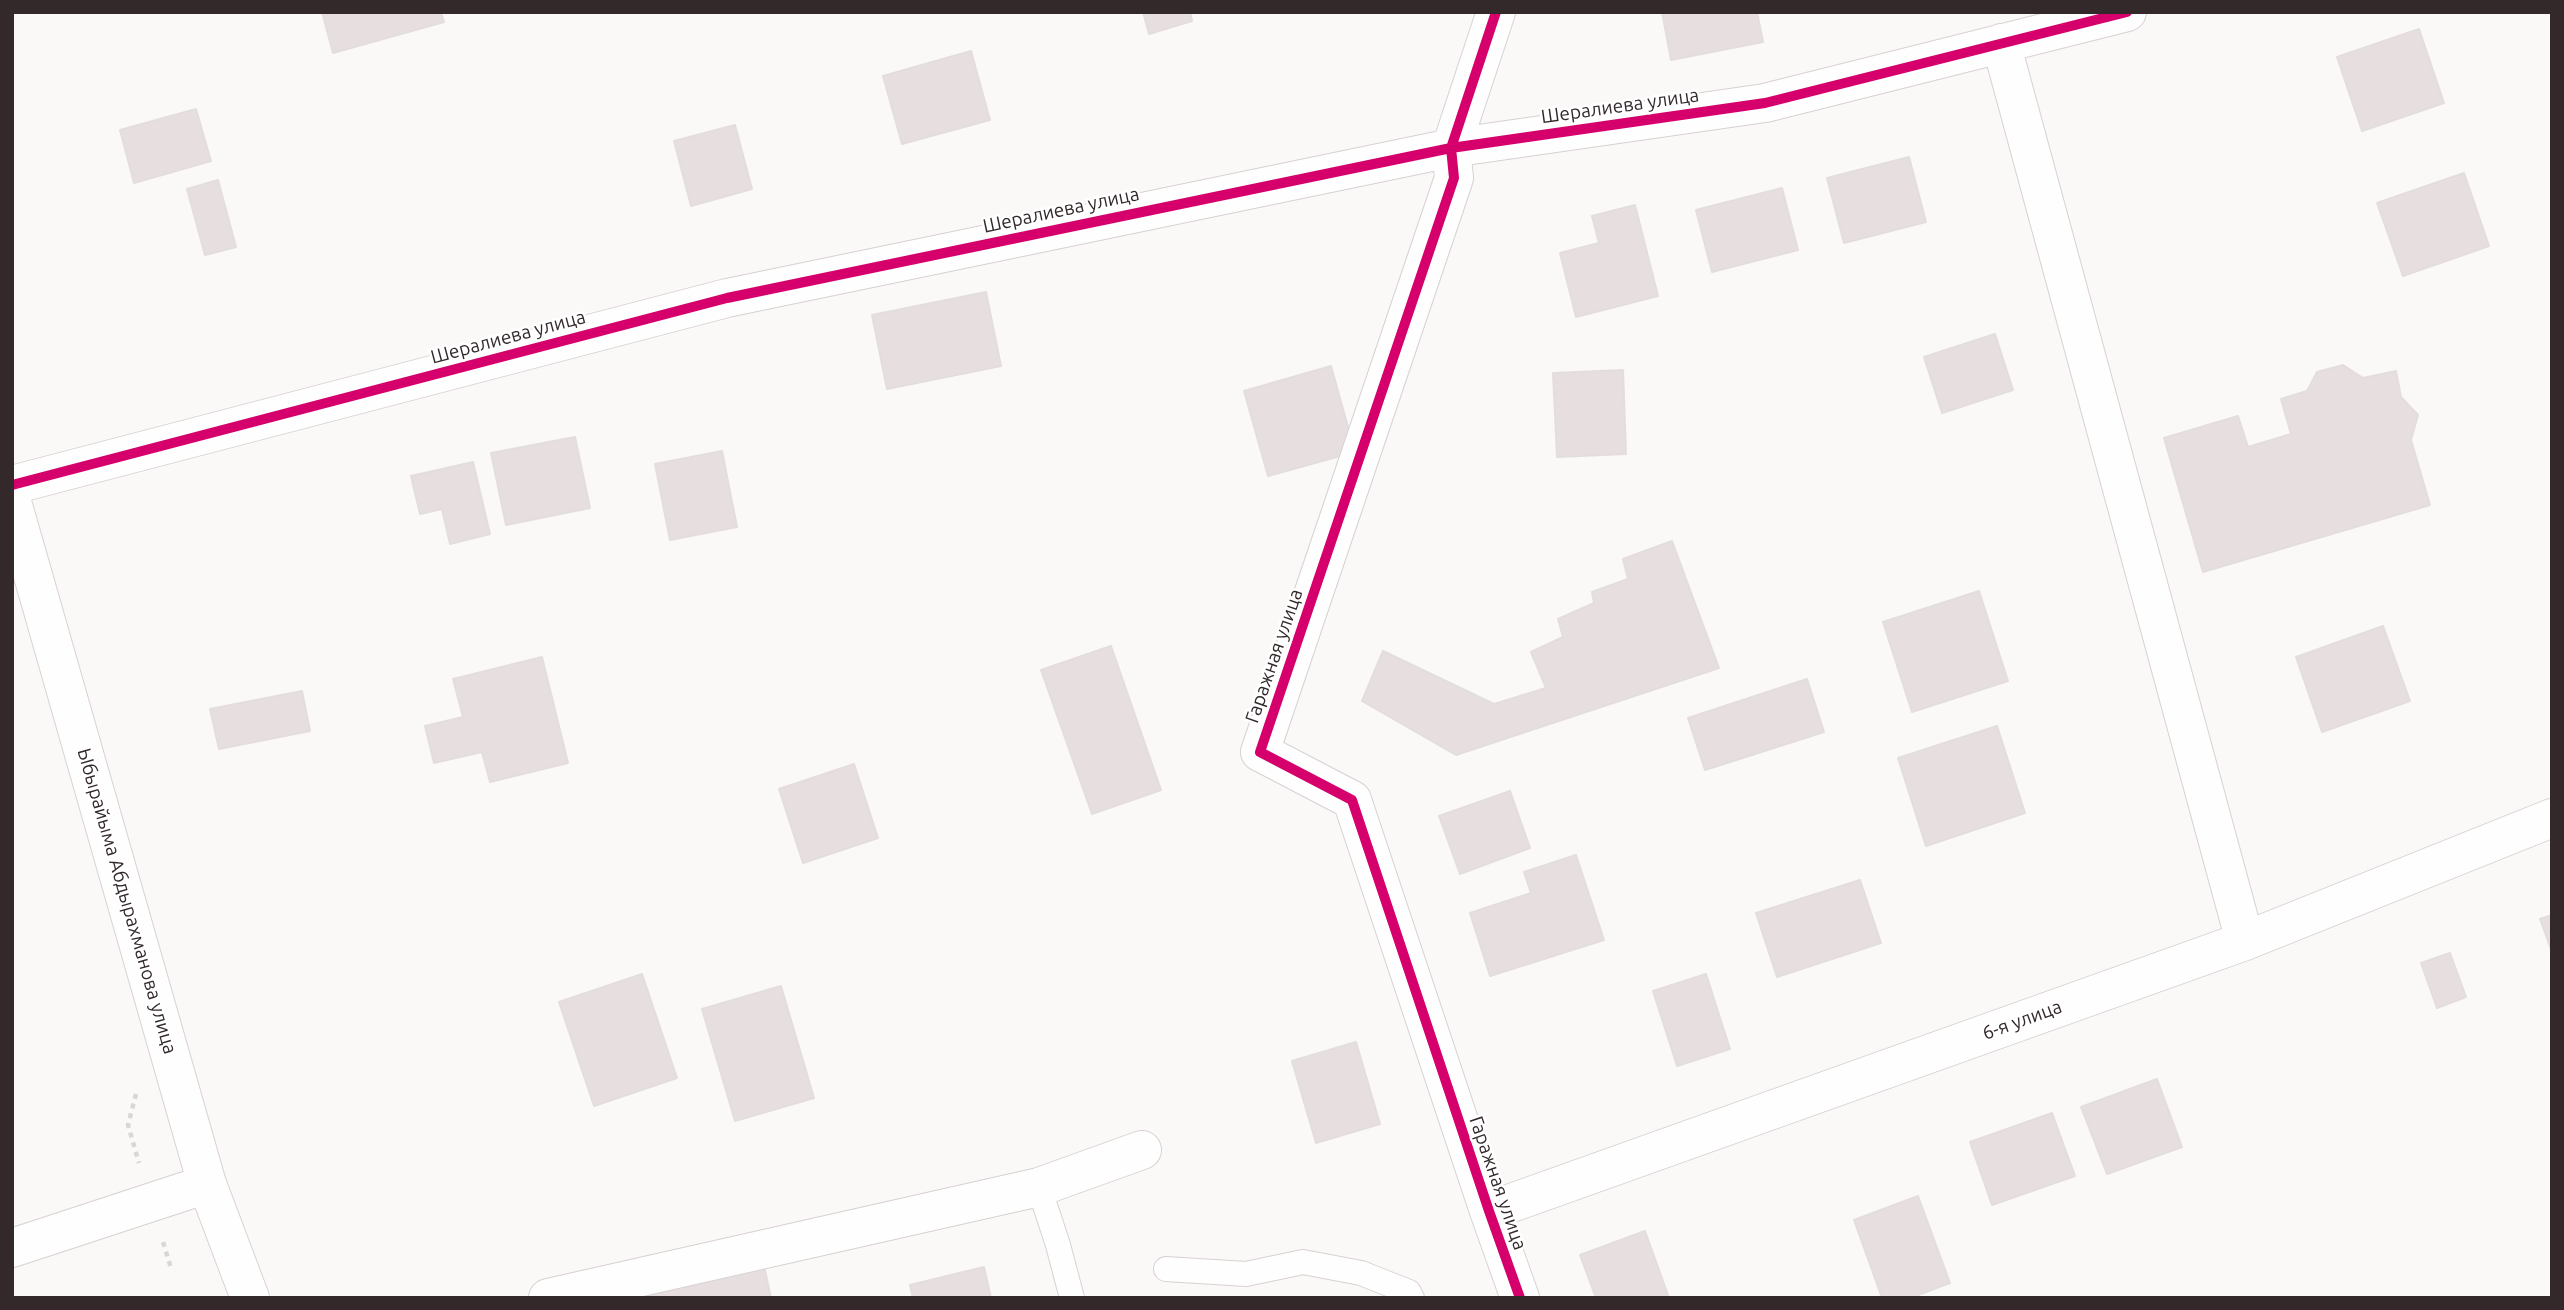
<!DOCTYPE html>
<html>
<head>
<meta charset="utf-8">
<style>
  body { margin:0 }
  #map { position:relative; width:2564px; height:1310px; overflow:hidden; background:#fbf8f8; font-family:Ubuntu,sans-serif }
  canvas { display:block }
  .frame { position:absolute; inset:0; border:14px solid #33292a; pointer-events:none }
</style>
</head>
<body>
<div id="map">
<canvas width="2564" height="1310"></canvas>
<div class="frame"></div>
</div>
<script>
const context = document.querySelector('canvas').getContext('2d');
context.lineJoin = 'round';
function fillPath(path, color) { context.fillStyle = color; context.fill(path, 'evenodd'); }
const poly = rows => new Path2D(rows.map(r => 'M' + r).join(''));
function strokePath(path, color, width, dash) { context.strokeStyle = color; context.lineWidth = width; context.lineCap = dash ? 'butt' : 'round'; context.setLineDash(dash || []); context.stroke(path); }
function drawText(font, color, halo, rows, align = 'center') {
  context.font = font + ' Ubuntu,sans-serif'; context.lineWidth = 5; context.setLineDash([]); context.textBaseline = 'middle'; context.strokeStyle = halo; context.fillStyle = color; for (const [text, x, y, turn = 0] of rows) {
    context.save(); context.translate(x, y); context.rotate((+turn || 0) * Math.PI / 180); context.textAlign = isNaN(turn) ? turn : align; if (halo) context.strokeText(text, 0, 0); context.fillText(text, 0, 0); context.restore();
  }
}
const building = poly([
  [322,12,441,12,444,22,333,53,322,12],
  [1143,12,1190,12,1192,21,1149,34,1143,12],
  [1662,12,1757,12,1763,42,1671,60,1662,12],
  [2419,29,2444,103,2362,131,2337,57,2419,29],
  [971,51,990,120,902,144,883,76,971,51],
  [196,109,211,161,134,183,120,130,196,109],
  [735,125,752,189,691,206,674,141,735,125],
  [1909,157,1926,222,1844,243,1827,178,1909,157],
  [2464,173,2489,246,2403,276,2377,203,2464,173],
  [218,180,236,247,205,255,187,189,218,180],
  [1782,188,1798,250,1712,272,1696,210,1782,188],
  [1635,205,1658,296,1576,317,1560,253,1599,243,1592,216,1635,205],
  [986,292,1001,366,887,389,872,315,986,292],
  [1995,334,2013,390,1942,413,1924,357,1995,334],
  [2343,365,2363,378,2396,371,2401,397,2418,415,2411,440,2430,505,2203,572,2164,438,2238,416,2248,447,2291,434,2281,399,2307,391,2317,372,2343,365],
  [1331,366,1355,452,1268,476,1244,391,1331,366],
  [1623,370,1626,454,1557,457,1553,373,1623,370],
  [575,437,590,508,506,525,491,453,575,437],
  [722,451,737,527,670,540,655,464,722,451],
  [473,462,490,534,450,544,442,509,420,514,411,476,473,462],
  [1672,541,1719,668,1456,755,1362,701,1383,651,1494,704,1546,688,1531,652,1563,637,1558,619,1594,603,1592,592,1628,579,1623,559,1672,541],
  [1979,591,2008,681,1912,712,1883,622,1979,591],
  [2383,626,2410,701,2322,732,2296,657,2383,626],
  [1111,646,1161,790,1092,814,1041,670,1111,646],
  [542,657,568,763,490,782,482,752,434,763,425,726,463,717,453,679,542,657],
  [1807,679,1824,732,1705,770,1688,718,1807,679],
  [302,691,310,731,219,749,210,709,302,691],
  [1997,726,2025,813,1926,846,1898,758,1997,726],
  [854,764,878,838,803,863,779,789,854,764],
  [1510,791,1530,848,1460,874,1439,816,1510,791],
  [1576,855,1604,940,1490,976,1470,913,1531,893,1524,872,1576,855],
  [1860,880,1881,943,1777,977,1756,913,1860,880],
  [2552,915,2552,952,2540,919,2552,915],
  [2450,953,2466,997,2437,1008,2421,963,2450,953],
  [642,974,677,1078,594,1106,559,1002,642,974],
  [1706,974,1730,1049,1677,1066,1653,991,1706,974],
  [781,986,814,1098,735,1121,702,1009,781,986],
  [1356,1042,1380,1124,1316,1143,1292,1061,1356,1042],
  [2157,1079,2182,1147,2107,1174,2081,1107,2157,1079],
  [2052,1113,2075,1176,1992,1205,1970,1142,2052,1113],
  [1918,1196,1950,1283,1910,1298,1882,1298,1854,1220,1918,1196],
  [1645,1231,1669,1298,1596,1298,1580,1255,1645,1231],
  [763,1261,771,1298,611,1298,763,1261],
  [984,1267,991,1298,913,1298,910,1285,984,1267]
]);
const path = poly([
  [136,1094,128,1125,139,1163],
  [163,1242,171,1268]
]);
const lane = poly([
  [1039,1187,1058,1245,1072,1298],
  [1166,1269,1246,1274,1303,1262,1361,1273,1409,1292,1412,1298]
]);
const street = poly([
  [1496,12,1451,148,1454,178,1260,752,1352,800,1489,1211,1520,1298],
  [2001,43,2245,941],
  [12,485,727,298,1451,148,1765,103,2127,12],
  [207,1184,250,1298],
  [1489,1211,2245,941,2552,818],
  [548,1298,1039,1187,1142,1150]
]);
const secondary = poly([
  [12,502,207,1184,12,1248]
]);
const cycleway = poly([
  [1496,12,1451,148,1454,178,1260,752,1352,800,1489,1211,1520,1298],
  [12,485,727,298,1451,148,1765,103,2127,12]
]);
const streetNames = [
  ["Шералиева улица",1620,106,-8],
  ["Шералиева улица",1061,210,-12],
  ["Шералиева улица",508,337,-15],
  ["Гаражная улица",1274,656,-71],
  ["Ыбырайыма Абдырахманова улица",127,901,74],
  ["6-я улица",2022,1020,-20],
  ["Гаражная улица",1498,1183,71]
];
fillPath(building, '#e7dfdf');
strokePath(building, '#e3ddde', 2);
strokePath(lane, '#d8d1d2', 26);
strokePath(street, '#d8d1d2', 40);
strokePath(secondary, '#d8d1d2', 40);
strokePath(path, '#d8d6d6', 4.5, [5, 5]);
strokePath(lane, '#fefefe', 24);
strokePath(street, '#fefefe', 38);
strokePath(secondary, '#fefefe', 38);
strokePath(cycleway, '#d6006c', 10);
drawText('19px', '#33292a', '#fff', streetNames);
</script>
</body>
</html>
